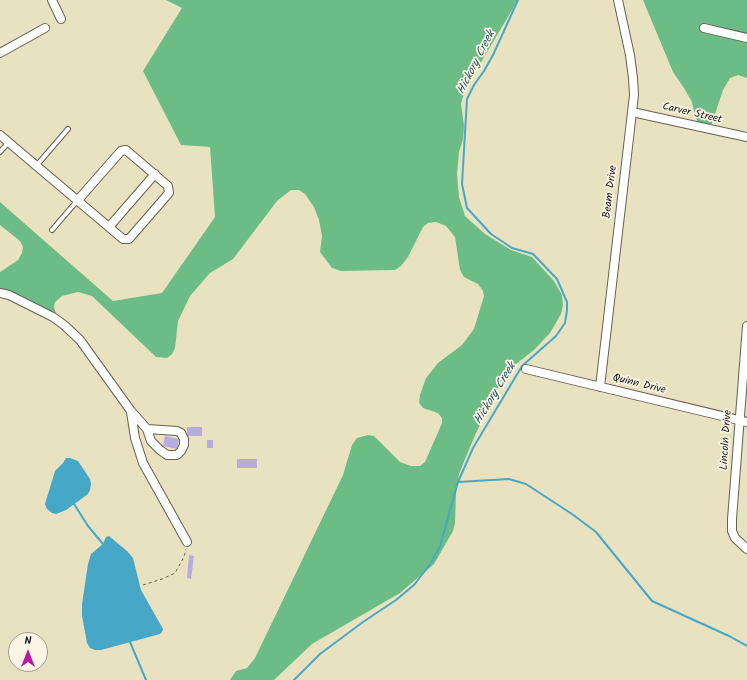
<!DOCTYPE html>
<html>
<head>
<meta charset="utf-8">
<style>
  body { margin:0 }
  #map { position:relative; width:747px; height:680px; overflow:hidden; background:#e9e2c0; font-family:Kalam,sans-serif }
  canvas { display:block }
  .north { position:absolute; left:8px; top:632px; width:40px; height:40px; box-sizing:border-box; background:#fcf5e5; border:1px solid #a29e95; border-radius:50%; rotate:0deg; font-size:11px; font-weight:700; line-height:16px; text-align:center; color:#1c1c1c }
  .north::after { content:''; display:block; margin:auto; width:14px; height:18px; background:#b5179e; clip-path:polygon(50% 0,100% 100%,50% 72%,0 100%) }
</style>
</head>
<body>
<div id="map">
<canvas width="747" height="680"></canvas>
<div class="north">N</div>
</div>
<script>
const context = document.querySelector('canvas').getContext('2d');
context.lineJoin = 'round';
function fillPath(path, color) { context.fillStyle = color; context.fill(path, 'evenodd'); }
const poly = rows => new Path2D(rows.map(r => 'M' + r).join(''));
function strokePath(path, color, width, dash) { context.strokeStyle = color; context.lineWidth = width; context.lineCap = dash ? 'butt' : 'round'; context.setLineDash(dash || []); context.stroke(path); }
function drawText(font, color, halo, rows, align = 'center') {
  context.font = font + ' Kalam,sans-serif'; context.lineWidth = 3.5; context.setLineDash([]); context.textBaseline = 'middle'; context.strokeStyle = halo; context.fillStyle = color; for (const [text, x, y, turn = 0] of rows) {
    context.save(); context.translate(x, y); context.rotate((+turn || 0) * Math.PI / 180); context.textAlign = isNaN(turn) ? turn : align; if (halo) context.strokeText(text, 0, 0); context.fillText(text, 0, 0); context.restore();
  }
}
const forest = poly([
  [166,0,518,0,474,74,464,93,461,104,464,126,463,139,459,152,457,174,459,197,465,216,485,234,511,250,532,257,554,281,562,295,563,305,561,314,550,333,534,350,511,368,492,397,470,447,459,474,456,493,455,523,453,531,434,564,400,593,312,644,274,680,230,680,236,671,247,668,255,658,343,475,352,445,357,438,368,435,374,436,400,462,411,466,420,466,425,462,442,423,442,418,438,413,423,408,419,403,420,395,426,378,438,363,462,345,474,329,484,296,483,291,478,284,464,277,460,270,455,237,446,226,436,222,428,223,423,227,408,257,401,266,395,270,341,271,332,268,320,252,322,236,319,220,314,207,305,194,299,190,291,190,277,201,233,259,210,273,190,296,178,321,175,348,172,354,167,358,156,357,92,296,78,292,62,296,55,302,54,307,56,314,22,296,0,289,0,272,18,260,22,253,23,247,20,241,0,225,0,202,113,301,162,293,215,217,210,147,181,145,143,71,182,8],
  [643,0,747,0,747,78,738,75,730,78,723,90,710,129,700,127,695,116,692,102,684,88,673,72]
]);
const water = poly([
  [66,458,70,458,78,461,90,479,91,484,90,490,88,494,66,510,56,514,52,513,47,509,45,504,55,471,63,463],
  [109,536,127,551,133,558,141,590,163,629,162,632,160,634,101,650,95,650,90,648,87,643,82,616,82,604,88,564,91,554,103,544,106,537]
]);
const stream = poly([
  [458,482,509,479,526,484,572,514,596,532,652,601,729,636,747,646],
  [74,504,88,526,103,544],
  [130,642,146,680],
  [294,680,320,654,363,622,396,600,414,585,431,563,440,546,458,482,473,448,522,366,556,336,565,323,567,310,567,302,557,279,533,254,512,248,491,234,467,208,462,184,467,99,474,85,484,71,493,55,518,0]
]);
const building = poly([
  [187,427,202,427,202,436,187,436],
  [165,436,179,439,177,449,163,446],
  [207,440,213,440,213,448,207,448],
  [237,459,257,459,257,468,237,468],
  [189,555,194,556,191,579,187,578]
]);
const path = poly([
  [143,585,162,579,175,573,184,557,186,549]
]);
const service = poly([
  [0,152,9,142],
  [37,165,68,129],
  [52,230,77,201]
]);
const minor = poly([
  [52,0,61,19],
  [704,28,747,38],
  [0,53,45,28],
  [632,112,747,137],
  [0,135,123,239,129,239,169,193,168,186,126,150,121,151,78,200],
  [109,227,155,174],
  [0,293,9,295,53,317,64,325,80,340,131,411,147,429,151,441,160,450,167,455,177,455,181,451,184,445,184,439,181,433,177,431,147,429],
  [747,326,732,519,732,531,735,538,747,549],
  [526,369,747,422],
  [600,387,634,95,633,78,630,55,618,0],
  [131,412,135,438,143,463,187,542]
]);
const streetNames = [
  ["Carver Street",692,114,13],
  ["Beam Drive",611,192,-83],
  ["Quinn Drive",639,385,14],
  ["Lincoln Drive",727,440,-86]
];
const waterNames = [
  ["Hickory Creek",477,63,-63],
  ["Hickory Creek",496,394,-59]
];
fillPath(forest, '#6cbc86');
fillPath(water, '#47a7c7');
strokePath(stream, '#47a7c7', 2);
fillPath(building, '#b8abde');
strokePath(service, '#646155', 6);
strokePath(minor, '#646155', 10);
strokePath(path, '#646155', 1, [3, 3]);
strokePath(service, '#fff', 4);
strokePath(minor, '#fff', 8);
drawText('11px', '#1c1c1c', '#fcf5e5', streetNames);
drawText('italic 12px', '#2f5b69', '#fcf5e5', waterNames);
</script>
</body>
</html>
